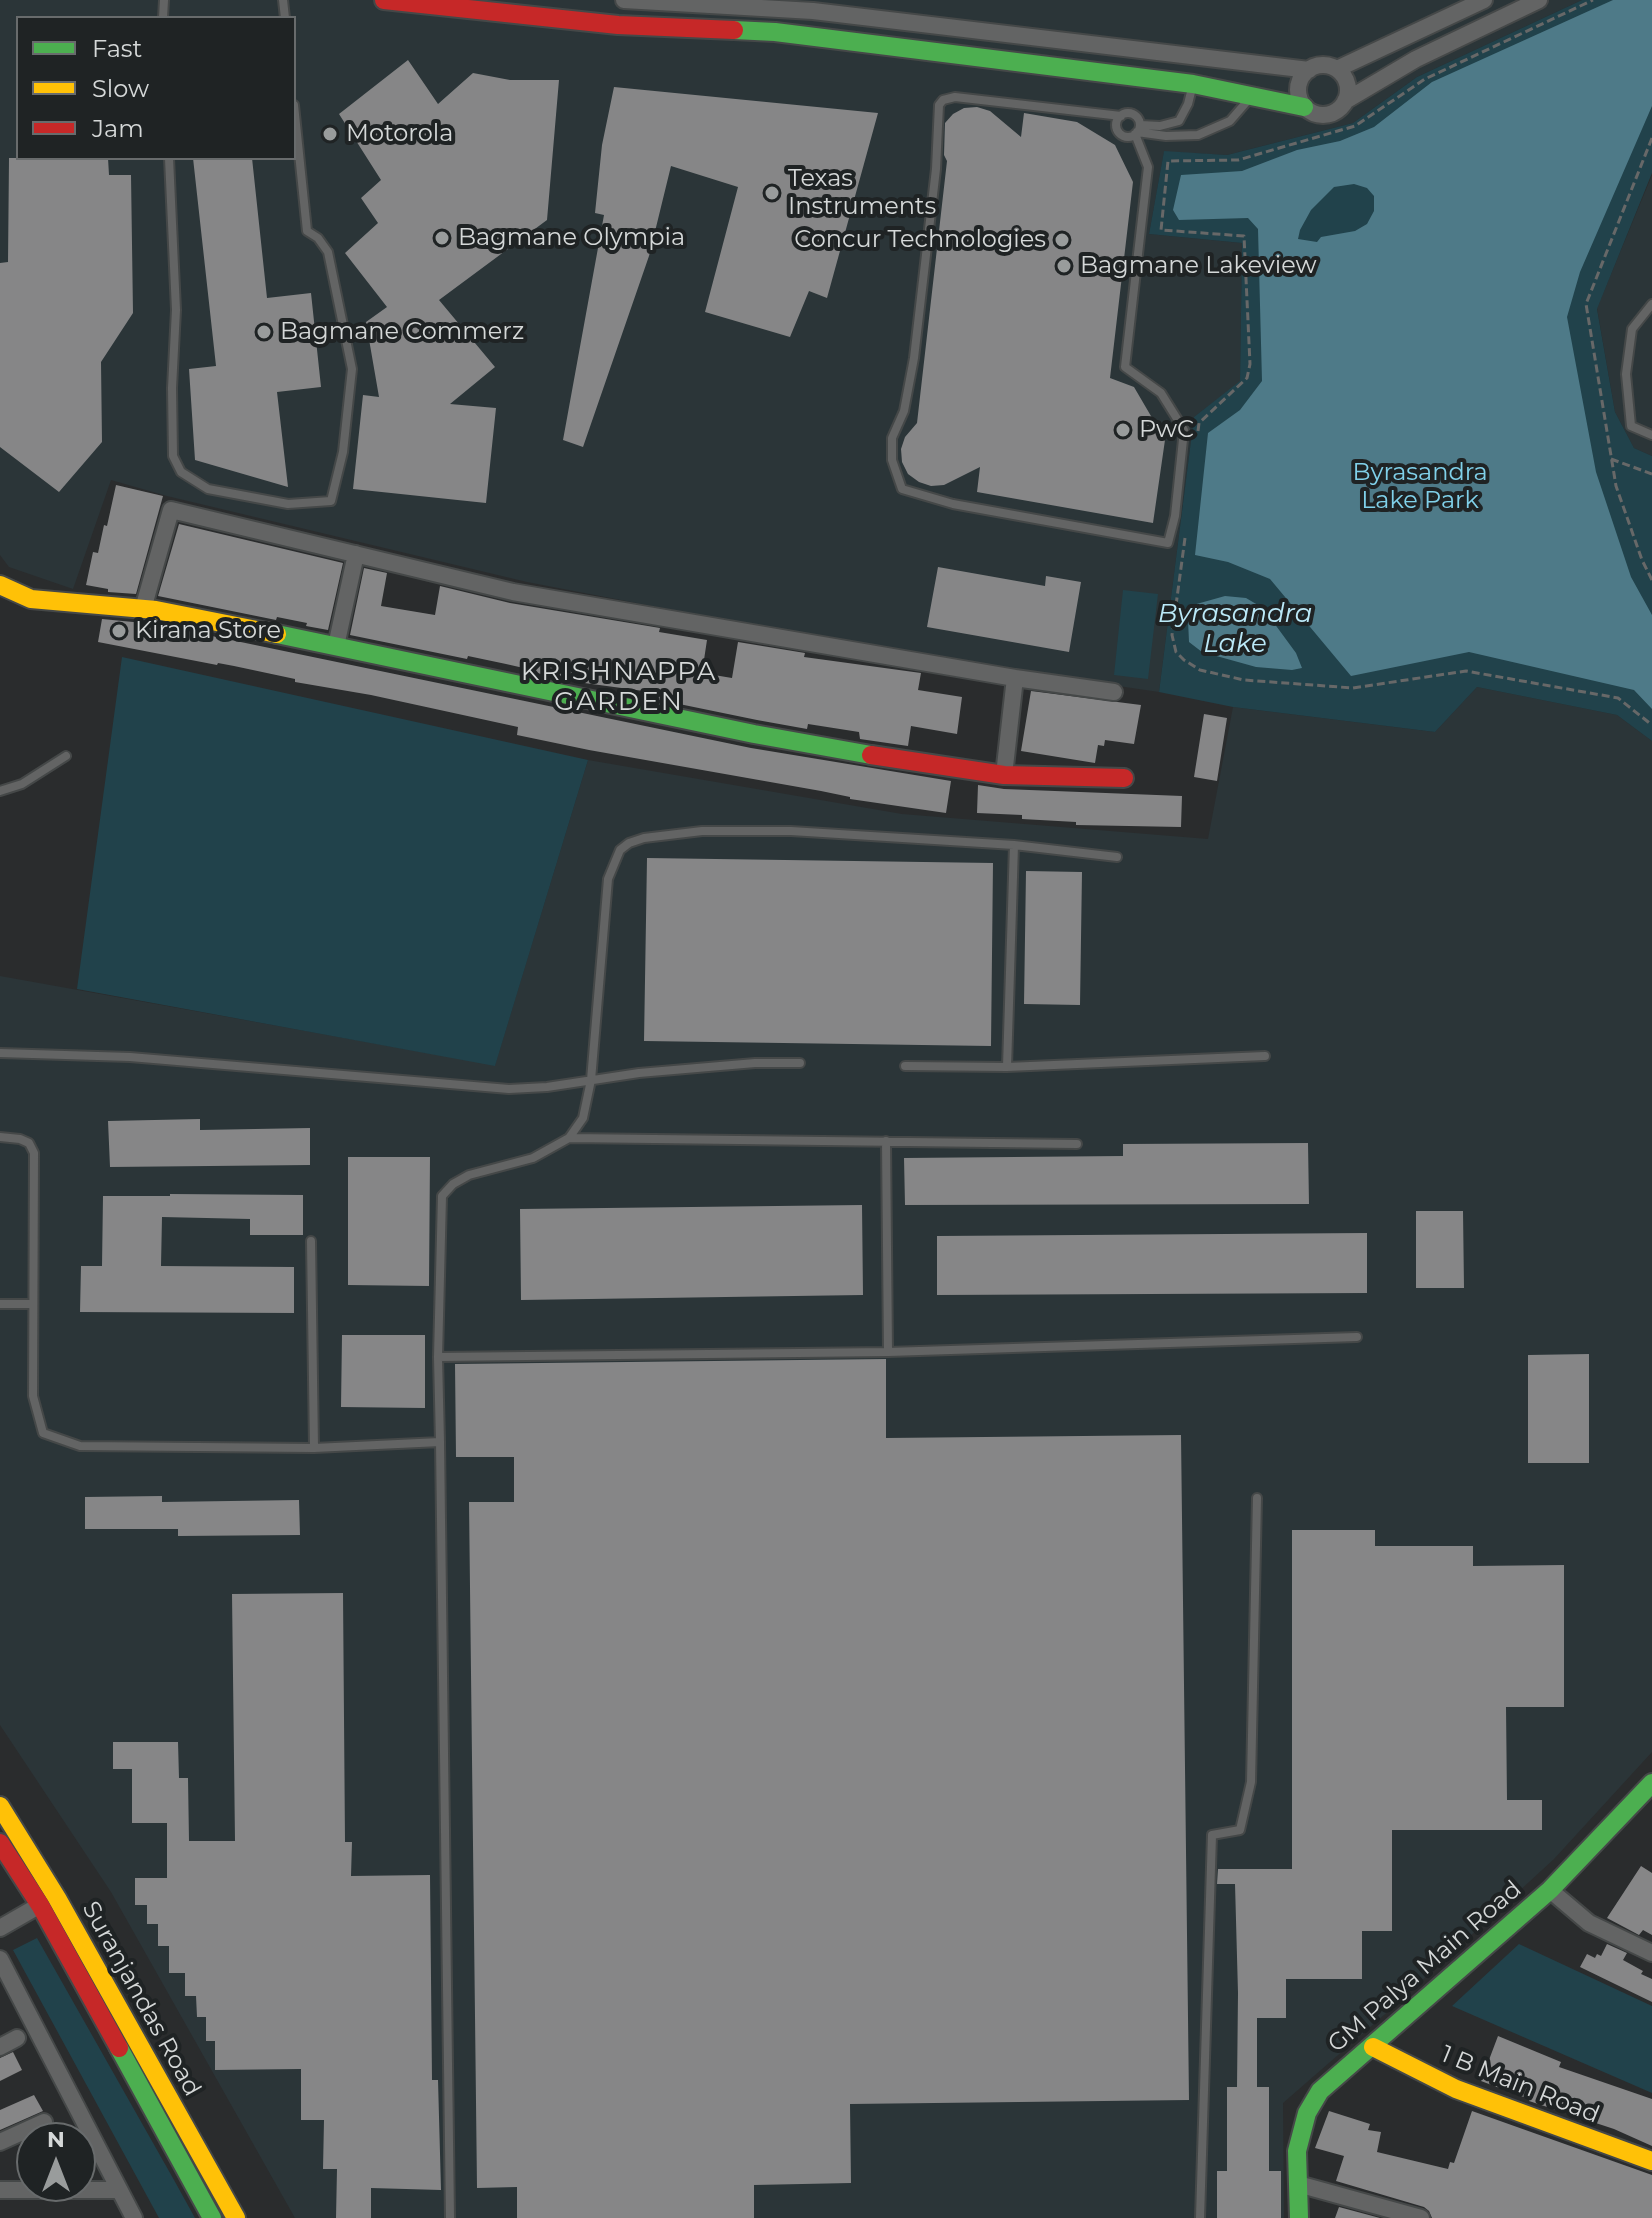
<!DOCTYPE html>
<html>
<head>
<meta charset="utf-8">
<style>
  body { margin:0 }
  #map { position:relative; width:1652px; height:2218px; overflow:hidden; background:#2a2c2d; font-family:Montserrat,sans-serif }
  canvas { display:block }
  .legend { position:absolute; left:16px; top:16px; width:280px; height:144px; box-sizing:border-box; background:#1f2324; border:2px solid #686b6c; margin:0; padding:10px 14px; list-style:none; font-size:24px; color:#d5d8d8 }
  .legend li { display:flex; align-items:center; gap:16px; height:40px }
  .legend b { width:40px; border:2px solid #686b6c }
  .north { position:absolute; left:16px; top:2122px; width:80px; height:80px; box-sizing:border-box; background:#1f2324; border:2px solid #686b6c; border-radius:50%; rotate:0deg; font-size:22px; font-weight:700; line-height:32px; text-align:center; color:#d5d8d8 }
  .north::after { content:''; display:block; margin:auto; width:28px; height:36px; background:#999c9c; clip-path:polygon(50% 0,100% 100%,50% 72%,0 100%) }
</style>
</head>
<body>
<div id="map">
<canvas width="1652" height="2218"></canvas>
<ul class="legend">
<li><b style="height:10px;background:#4caf50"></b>Fast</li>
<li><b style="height:10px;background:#ffc107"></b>Slow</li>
<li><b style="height:10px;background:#c62828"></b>Jam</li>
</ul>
<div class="north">N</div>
</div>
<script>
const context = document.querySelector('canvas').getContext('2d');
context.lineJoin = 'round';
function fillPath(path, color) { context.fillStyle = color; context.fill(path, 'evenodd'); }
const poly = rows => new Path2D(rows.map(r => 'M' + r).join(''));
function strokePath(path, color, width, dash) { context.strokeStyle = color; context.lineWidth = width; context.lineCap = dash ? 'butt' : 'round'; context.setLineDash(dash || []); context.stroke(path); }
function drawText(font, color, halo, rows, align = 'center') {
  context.font = font + ' Montserrat,sans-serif'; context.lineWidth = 8; context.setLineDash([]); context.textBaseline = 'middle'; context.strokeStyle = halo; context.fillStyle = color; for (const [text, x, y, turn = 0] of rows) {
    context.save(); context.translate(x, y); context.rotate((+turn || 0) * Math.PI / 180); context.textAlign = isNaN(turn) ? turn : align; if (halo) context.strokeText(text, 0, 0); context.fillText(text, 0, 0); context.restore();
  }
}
const built = poly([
  [0,0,1582,0,1417,77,1353,123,1227,155,1164,152,1149,234,1242,243,1240,382,1194,417,1159,692,907,655,527,582,167,496,111,480,73,589,9,567,0,555],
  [18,18,294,18,294,158,18,158],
  [1652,175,1652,456,1634,448,1615,412,1597,308],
  [1477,687,1617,715,1652,741,1652,1752,1554,1859,1392,2008,1283,2103,1284,2218,295,2218,111,1892,0,1725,0,976,495,1065,588,760,902,814,1208,839,1233,707,1435,732]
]);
const green = poly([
  [1582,0,1652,0,1652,173,1597,309,1615,412,1634,448,1652,456,1652,741,1617,715,1477,687,1435,732,1233,707,1159,692,1194,417,1240,381,1242,243,1149,234,1164,151,1227,155,1353,123,1417,77],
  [1123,590,1158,594,1148,679,1114,675],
  [122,657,588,760,495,1066,77,989],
  [37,1938,174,2180,195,2218,159,2218,13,1950],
  [1519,1944,1652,2006,1652,2093,1452,2006]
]);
const water = poly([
  [1613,0,1652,0,1652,106,1580,272,1567,317,1596,472,1631,577,1652,615,1652,709,1634,690,1469,652,1351,676,1270,579,1228,562,1195,555,1208,433,1240,410,1262,381,1258,229,1248,218,1179,220,1173,210,1181,175,1242,171,1297,150,1340,141,1374,127,1432,82],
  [1354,184,1367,188,1374,196,1374,211,1367,224,1355,231,1321,237,1317,242,1298,239,1300,230,1311,210,1334,187],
  [1225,596,1246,598,1263,608,1296,653,1302,668,1292,670,1256,667,1202,652,1189,642,1188,620,1193,605]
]);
const building = poly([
  [408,60,438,104,473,73,510,80,559,80,547,220,439,300,495,367,450,404,496,408,486,503,353,489,363,395,379,397,366,322,387,307,345,253,378,223,361,198,381,180,339,114],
  [614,87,878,113,827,298,809,291,790,337,705,312,738,187,671,166,649,256,583,447,563,440,604,215,595,213,602,145],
  [977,107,990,111,1021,137,1024,113,1077,122,1115,145,1133,182,1110,378,1134,387,1165,440,1153,523,977,492,980,467,944,485,931,486,919,482,908,474,902,462,901,449,905,437,917,423,947,161,944,155,945,123,953,114,964,108],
  [9,158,108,158,109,175,131,175,133,313,101,362,102,442,59,492,0,447,0,263,8,262],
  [193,158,252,158,267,298,311,293,321,387,277,392,288,487,195,460,189,369,216,366],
  [116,485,163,496,136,594,108,592,108,589,86,585,93,552,98,553,104,525,107,526],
  [179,524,343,563,328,630,306,626,307,623,277,617,276,620,158,596],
  [938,567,1045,586,1046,576,1081,582,1069,652,927,627],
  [364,568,387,573,381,606,435,615,440,586,510,603,660,628,659,632,707,640,702,673,732,678,738,642,805,653,804,657,921,673,918,690,962,697,957,734,911,726,908,746,860,739,859,732,808,724,807,729,757,720,650,698,651,692,577,682,528,671,528,669,506,664,468,656,467,659,350,635],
  [102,619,154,624,751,748,951,781,946,813,850,799,850,797,821,791,589,750,517,735,518,727,371,695,295,682,295,679,234,666,218,663,217,665,98,642],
  [1031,691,1141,705,1134,744,1105,740,1104,746,1098,745,1095,763,1021,751],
  [1204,714,1227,718,1217,781,1194,777],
  [978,785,1004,789,1182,796,1181,827,1076,825,1076,822,1022,819,1022,815,977,813],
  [647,858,993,863,991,1046,644,1041],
  [1026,871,1082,872,1080,1005,1024,1004],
  [200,1119,200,1130,310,1128,310,1165,110,1167,108,1121],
  [1308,1143,1309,1204,905,1205,904,1158,1123,1156,1123,1144],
  [348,1157,430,1157,429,1286,348,1285],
  [170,1194,303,1195,303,1235,250,1235,250,1219,162,1217,161,1266,294,1267,294,1313,80,1312,81,1266,102,1266,103,1196,170,1196],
  [862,1205,863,1295,521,1300,520,1209],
  [1416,1211,1463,1211,1464,1288,1416,1288],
  [1367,1233,1367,1293,937,1295,937,1236],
  [342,1335,425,1335,425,1408,341,1407],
  [1589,1354,1589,1463,1528,1463,1528,1355],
  [886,1359,886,1438,1181,1435,1189,2100,850,2104,851,2183,754,2185,754,2218,517,2218,517,2187,477,2188,469,1502,514,1502,514,1457,456,1457,455,1364],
  [162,1496,162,1502,299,1500,300,1535,178,1536,178,1529,85,1529,85,1497],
  [1292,1530,1375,1530,1375,1546,1473,1546,1473,1566,1564,1565,1564,1707,1506,1707,1507,1800,1542,1800,1542,1830,1392,1830,1392,1931,1362,1931,1362,1979,1286,1979,1286,2018,1257,2018,1257,2087,1269,2087,1269,2171,1281,2171,1281,2218,1217,2218,1217,2171,1227,2171,1227,2087,1237,2087,1238,1993,1235,1884,1217,1884,1218,1869,1292,1869],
  [343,1593,345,1842,352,1842,351,1876,430,1875,432,2080,438,2080,441,2190,371,2188,371,2218,336,2218,337,2169,323,2169,324,2120,301,2120,301,2069,215,2070,215,2041,206,2041,206,2017,197,2017,196,1996,185,1996,185,1973,169,1973,169,1946,158,1946,158,1924,147,1924,147,1905,135,1905,135,1878,167,1878,167,1823,132,1823,132,1769,113,1769,113,1742,178,1742,179,1778,188,1778,189,1841,235,1841,232,1594],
  [1641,1866,1652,1873,1652,1935,1643,1930,1639,1935,1607,1918],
  [1607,1944,1627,1953,1623,1960,1643,1971,1641,1974,1652,1979,1652,2002,1580,1967,1587,1954,1595,1958,1597,1954,1601,1956],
  [1498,2036,1561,2062,1559,2067,1652,2099,1652,2146,1614,2129,1529,2101,1529,2099,1481,2081],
  [13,2052,22,2070,0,2081,0,2058],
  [34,2095,43,2111,0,2130,0,2110],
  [1329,2111,1370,2124,1368,2130,1381,2132,1377,2152,1448,2169,1450,2162,1454,2163,1472,2111,1652,2175,1652,2218,1432,2218,1429,2211,1424,2207,1336,2181,1344,2156,1315,2148],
  [1339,2207,1380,2218,1335,2218]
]);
const path = poly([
  [1652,138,1586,304,1616,486,1642,560,1652,580],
  [1198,431,1199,423,1247,378,1250,364,1244,236,1161,230,1168,161,1238,160,1355,126,1425,79,1593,0],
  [1611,459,1652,474],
  [1185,538,1172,635,1176,652,1184,660,1200,670,1244,680,1353,688,1466,671,1618,698,1652,725]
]);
const lane = poly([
  [283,0,285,18],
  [163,18,164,0],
  '1116 125a12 12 0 1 1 24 0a12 12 0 1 1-24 0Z',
  [1121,116,955,97,943,100,939,105,936,169,914,358,904,411,892,438,892,460,902,489,953,504,1168,543,1175,516,1184,430,1161,393,1125,367,1148,167,1135,134],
  [1140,125,1160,126,1179,121,1188,104,1193,84],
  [1137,132,1166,136,1198,135,1230,121,1249,99],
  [169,158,176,310,172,388,173,456,181,472,208,489,288,504,331,501,343,452,352,369,328,252,318,238,307,231,294,105],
  [1652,304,1632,329,1626,374,1631,426,1652,435],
  [0,791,22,784,66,756],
  [0,1053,130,1057,509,1089,547,1087,639,1073,755,1063,800,1063],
  [905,1066,1007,1067,1265,1056],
  [1007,1067,1014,845],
  [0,1137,20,1139,29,1143,34,1153,33,1396,43,1433,80,1446,314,1448,311,1241],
  [569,1138,1077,1144],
  [886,1141,888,1352,1357,1337],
  [0,1304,33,1304],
  [438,1357,888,1352],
  [440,1442,450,2218],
  [314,1448,440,1442,438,1357,442,1196,453,1184,469,1175,533,1158,569,1138,583,1118,591,1080,608,879,620,850,629,843,644,838,702,831,791,831,1014,845,1117,857],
  [1200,2218,1212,1835,1240,1830,1251,1782,1257,1498]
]);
const street = poly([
  [624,0,813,11,1309,70],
  '1298 90a25 25 0 1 1 50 0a25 25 0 1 1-50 0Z',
  [1337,69,1484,0],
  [1345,101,1416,59,1539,0],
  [143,609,171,510,513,592,1015,678,1004,775],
  [336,646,356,554],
  [1015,678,1114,692],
  [1550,1890,1589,1923,1652,1953],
  [0,1928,40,1905],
  [0,1959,134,2218],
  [0,2047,17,2038],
  [0,2142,44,2122],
  [1298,2184,1421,2218],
  [0,2190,119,2190]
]);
const fast = poly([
  [734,30,775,32,1193,84,1304,107],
  [277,634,754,734,871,755],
  [119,2048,212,2218],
  [1299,2218,1297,2151,1307,2113,1320,2091,1550,1890,1652,1783]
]);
const slow = poly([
  [0,585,31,599,156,610,277,634],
  [0,1806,57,1898,236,2218],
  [1373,2047,1456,2089,1652,2161]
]);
const jam = poly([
  [384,0,618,25,734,30],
  [871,755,1004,775,1124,778],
  [0,1843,40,1905,119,2048]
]);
const markers = [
  [330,134,8,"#999c9c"],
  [772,193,8,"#999c9c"],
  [442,238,8,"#999c9c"],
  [1062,240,8,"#999c9c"],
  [1064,266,8,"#999c9c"],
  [264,332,8,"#999c9c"],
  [1123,430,8,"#999c9c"],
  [119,631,8,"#999c9c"]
];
const poiNames = [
  ["Motorola",346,134],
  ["Texas",788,179],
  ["Instruments",788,207],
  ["Bagmane Olympia",458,238],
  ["Concur Technologies",1046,240,"right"],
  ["Bagmane Lakeview",1080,266],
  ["Bagmane Commerz",280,332],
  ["PwC",1139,430],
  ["Kirana Store",135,631]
];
const parkNames = [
  ["Byrasandra",1420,473],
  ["Lake Park",1420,501]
];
const streetNames = [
  ["GM Palya Main Road",1425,1967,-41],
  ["Suranjandas Road",141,1999,61],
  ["1 B Main Road",1520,2085,22]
];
const waterNames = [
  ["Byrasandra",1235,614],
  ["Lake",1235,644]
];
const neighbourhoodNames = [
  ["KRISHNAPPA",619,672],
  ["GARDEN",619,702]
];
fillPath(built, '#2b3538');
fillPath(green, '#21424b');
fillPath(water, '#4e7a88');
fillPath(building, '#868687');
strokePath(lane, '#454848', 12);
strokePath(street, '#454848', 20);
strokePath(fast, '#454848', 22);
strokePath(slow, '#454848', 22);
strokePath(jam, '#454848', 22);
strokePath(path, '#676868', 3, [8, 4]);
strokePath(lane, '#636464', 8);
strokePath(street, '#636464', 16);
strokePath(fast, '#4caf50', 18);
strokePath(slow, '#ffc107', 18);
strokePath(jam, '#c62828', 18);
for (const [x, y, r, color] of markers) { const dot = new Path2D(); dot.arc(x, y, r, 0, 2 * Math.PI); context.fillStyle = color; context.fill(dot); strokePath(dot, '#1f2324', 3); }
drawText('24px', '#d5d8d8', '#1f2324', poiNames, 'left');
drawText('24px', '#80d1ea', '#1f2324', parkNames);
drawText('24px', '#d5d8d8', '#1f2324', streetNames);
drawText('italic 26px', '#bbe9f8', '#1f2324', waterNames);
context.letterSpacing = '2px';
drawText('26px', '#d5d8d8', '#1f2324', neighbourhoodNames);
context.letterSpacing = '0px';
</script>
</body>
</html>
